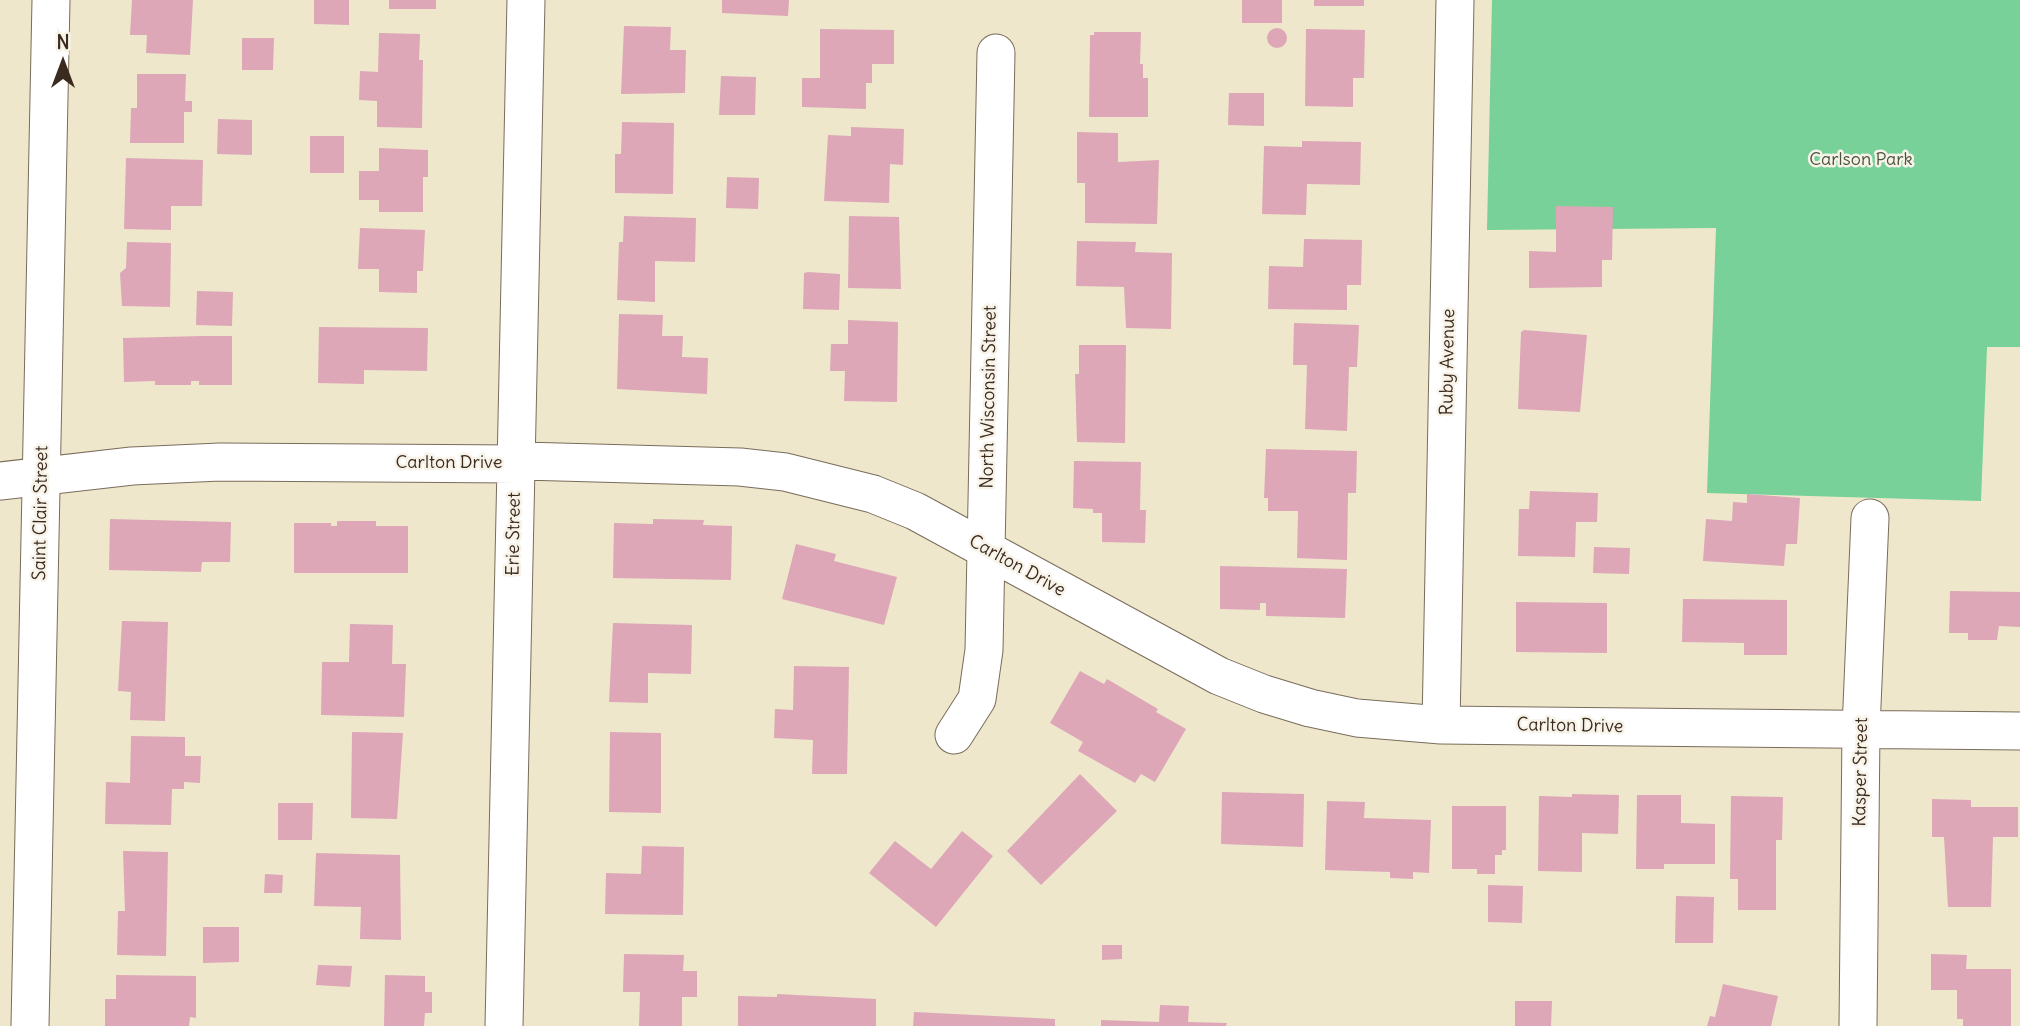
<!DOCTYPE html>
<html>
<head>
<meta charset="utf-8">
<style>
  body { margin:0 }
  #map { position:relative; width:2020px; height:1026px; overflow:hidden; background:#eee7cc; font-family:Delius,sans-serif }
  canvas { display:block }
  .north { position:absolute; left:28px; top:28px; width:70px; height:70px; -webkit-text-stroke:5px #f7f3e8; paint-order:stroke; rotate:0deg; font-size:19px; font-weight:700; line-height:28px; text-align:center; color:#3b2a1e }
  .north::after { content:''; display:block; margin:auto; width:24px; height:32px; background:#3b2a1e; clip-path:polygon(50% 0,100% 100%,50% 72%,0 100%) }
</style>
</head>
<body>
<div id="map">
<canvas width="2020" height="1026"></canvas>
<div class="north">N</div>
</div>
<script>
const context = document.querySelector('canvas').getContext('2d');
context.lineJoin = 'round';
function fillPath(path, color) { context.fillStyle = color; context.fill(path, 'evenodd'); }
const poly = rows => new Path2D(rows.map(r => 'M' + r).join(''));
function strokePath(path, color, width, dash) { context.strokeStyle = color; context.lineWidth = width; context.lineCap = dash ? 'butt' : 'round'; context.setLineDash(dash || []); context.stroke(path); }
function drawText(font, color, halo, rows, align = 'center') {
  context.font = font + ' Delius,sans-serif'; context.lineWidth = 5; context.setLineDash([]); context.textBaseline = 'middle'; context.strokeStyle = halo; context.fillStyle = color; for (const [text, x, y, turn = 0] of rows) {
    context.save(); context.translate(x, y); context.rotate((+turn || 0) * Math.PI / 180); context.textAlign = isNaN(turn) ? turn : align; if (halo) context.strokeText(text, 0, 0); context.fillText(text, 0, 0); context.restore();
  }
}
const green = poly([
  [1492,0,2020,0,2020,347,1987,347,1981,501,1707,493,1716,228,1487,230]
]);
const building = poly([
  [132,0,193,0,190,55,146,53,147,35,130,35],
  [314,0,349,0,349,25,314,24],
  [389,0,436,0,436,9,389,9],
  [722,0,789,0,788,16,722,13],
  [1242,0,1282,0,1282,23,1242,23],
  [1314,0,1364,0,1364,6,1314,6],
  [624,26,671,27,670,50,686,50,685,93,621,94],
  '1267 38a10 10 0 1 1 20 0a10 10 0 1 1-20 0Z',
  [820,29,894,30,894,64,872,64,872,83,866,83,866,109,802,107,802,78,820,78],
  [1306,29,1365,30,1364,78,1353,78,1353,107,1305,106],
  [1094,32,1141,32,1140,64,1143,64,1143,78,1148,78,1148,117,1089,117,1090,35,1094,35],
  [379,33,420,34,419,60,423,60,422,128,377,127,377,101,359,100,360,71,378,72],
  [242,38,274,38,273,70,242,70],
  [137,74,186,74,185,101,192,101,192,112,184,112,184,143,130,143,131,108,137,108],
  [721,76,756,77,755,115,719,115],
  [1229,93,1264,93,1264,126,1228,125],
  [218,119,252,120,252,155,217,154],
  [622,122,674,123,673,194,615,193,615,154,621,154],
  [851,127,904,129,903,165,890,164,889,203,824,201,828,135,851,136],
  [1077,132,1118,133,1118,162,1159,160,1157,224,1085,223,1085,183,1077,183],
  [310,136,344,136,344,173,310,173],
  [1302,141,1361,142,1360,185,1307,184,1306,215,1262,214,1264,146,1302,147],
  [379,148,428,150,428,177,423,177,423,212,379,212,379,200,359,200,359,171,379,171],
  [126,158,203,160,202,206,171,206,171,230,124,229],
  [727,177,759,178,758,209,726,208],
  [1556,206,1613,207,1612,260,1602,260,1602,287,1529,288,1529,251,1556,252],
  [624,216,696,218,695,262,655,261,655,302,617,300,619,242,623,242],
  [849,216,899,217,901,289,848,288],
  [360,228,425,230,423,271,417,271,417,293,379,292,379,269,358,269],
  [1304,239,1362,240,1361,285,1347,285,1347,310,1268,309,1269,266,1303,267],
  [1077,241,1136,242,1135,252,1172,253,1171,329,1126,328,1124,287,1076,286],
  [127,242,171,243,170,307,122,306,120,273,126,268],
  [808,272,840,274,839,310,803,309,804,273],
  [197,291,233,292,232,326,196,325],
  [619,314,663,315,662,336,683,336,682,357,708,358,707,394,617,389],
  [848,320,898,322,897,402,844,401,845,371,830,371,831,344,848,344],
  [1294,323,1359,325,1357,367,1349,367,1347,431,1305,429,1307,365,1293,365],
  [319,327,428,328,427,371,364,370,364,384,318,383],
  [1524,330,1587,335,1580,412,1518,409,1521,332],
  [202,336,232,336,232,385,199,385,199,381,191,381,191,385,155,385,155,381,124,382,123,338],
  [1079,345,1126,345,1125,443,1077,442,1075,374,1079,374],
  [1266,449,1357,451,1356,493,1348,493,1347,560,1297,558,1298,511,1268,511,1268,498,1264,498],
  [1074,461,1141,462,1140,510,1146,510,1145,543,1102,542,1102,513,1093,513,1093,509,1073,508],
  [1530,491,1598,493,1597,522,1576,522,1575,557,1518,556,1519,509,1529,509],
  [1747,494,1800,498,1797,544,1786,544,1784,566,1703,561,1706,519,1732,521,1733,502,1747,503],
  [110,519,231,522,230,562,202,562,201,572,109,570],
  [653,519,704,520,703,525,732,526,731,580,613,578,614,523,653,524],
  [337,521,376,521,376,526,408,526,408,573,294,573,294,523,331,523,331,526,337,526],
  [796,544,836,554,834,561,897,577,884,625,782,599],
  [1594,547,1630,548,1629,574,1593,573],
  [1220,566,1347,569,1345,618,1266,616,1266,603,1260,603,1260,610,1220,609],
  [1950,591,2020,592,2020,627,1999,626,1997,640,1968,640,1968,633,1949,633],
  [1683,599,1787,600,1787,655,1744,655,1744,643,1682,642],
  [1516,602,1607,603,1607,653,1516,652],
  [122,621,168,622,165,721,130,720,131,692,118,691],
  [613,623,692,625,691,674,648,673,648,703,609,702],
  [350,624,393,625,392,664,406,664,404,717,321,715,322,662,349,662],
  [794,666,849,667,847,774,812,774,813,740,774,738,775,709,793,710],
  [1080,671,1104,684,1107,679,1158,709,1156,712,1186,729,1155,782,1141,774,1135,783,1078,751,1083,742,1050,723],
  [352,732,403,733,397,819,351,818],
  [610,732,661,733,661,813,609,812],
  [131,736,185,737,185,756,201,756,200,783,184,782,184,789,172,789,171,825,105,824,106,782,130,783],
  [1080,774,1117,811,1041,885,1007,851],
  [1222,792,1304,794,1303,847,1221,844],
  [1572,794,1619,795,1618,834,1582,833,1582,872,1538,871,1539,796,1572,797],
  [1637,795,1681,795,1681,823,1715,824,1715,864,1664,864,1664,869,1636,869],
  [1731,796,1783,797,1782,840,1776,840,1776,910,1738,910,1738,879,1730,879],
  [1932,799,1971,800,1971,807,2018,807,2018,837,1993,837,1991,907,1948,907,1944,837,1932,837],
  [1327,801,1365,802,1364,818,1431,820,1429,873,1413,872,1413,879,1390,878,1390,872,1325,870],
  [278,803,313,803,312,840,278,840],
  [1452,806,1506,806,1506,850,1502,850,1502,855,1495,855,1495,874,1477,874,1477,869,1452,869],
  [962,831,993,856,936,927,869,873,895,841,931,869],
  [642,846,684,847,683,915,605,914,606,873,641,874],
  [123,851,168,852,166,956,117,955,118,911,125,911],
  [316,853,400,855,401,940,360,939,361,907,314,906],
  [265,874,283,875,282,893,264,893],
  [1488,885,1523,886,1522,923,1488,922],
  [1676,896,1714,897,1713,943,1675,943],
  [203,927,239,927,239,962,203,963],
  [1102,945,1122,945,1122,959,1102,960],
  [624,954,684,955,683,971,697,971,697,997,682,997,682,1026,639,1026,640,992,623,992],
  [1931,954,1967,955,1966,969,2011,969,2011,1026,1963,1026,1963,1019,1957,1019,1957,990,1931,990],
  [318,965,352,966,350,987,316,985],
  [116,975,196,976,196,1018,190,1017,189,1026,105,1026,105,999,116,999],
  [385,975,425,976,425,992,432,992,432,1013,425,1013,424,1026,384,1026],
  [1723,984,1778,996,1771,1026,1707,1026,1710,1016,1715,1017],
  [777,994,876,999,876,1026,738,1026,738,996,777,997],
  [1515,1001,1552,1001,1551,1026,1515,1026],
  [1160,1005,1189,1006,1188,1022,1227,1023,1226,1026,1101,1026,1101,1020,1159,1022],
  [914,1012,1055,1019,1055,1026,913,1026]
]);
const street = poly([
  [0,481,132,466,220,462,516,464,523,461,740,467,785,472,873,494,915,511,1219,676,1264,694,1310,708,1357,718,1441,725,2020,731],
  [1441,725,1455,0],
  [954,735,977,699,984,650,996,53],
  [30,1026,51,0],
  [504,1026,526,0],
  [1858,1026,1861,729,1870,518]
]);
const parkNames = [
  ["Carlson Park",1861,160]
];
const streetNames = [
  ["Ruby Avenue",1448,362,-89],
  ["North Wisconsin Street",989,397,-89],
  ["Carlton Drive",449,463],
  ["Saint Clair Street",41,513,-89],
  ["Erie Street",514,534,-89],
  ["Carlton Drive",1017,566,29],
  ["Carlton Drive",1570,726,1],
  ["Kasper Street",1861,772,-89]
];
fillPath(green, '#77d198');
fillPath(building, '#dda7b7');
strokePath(street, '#7a6c5b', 39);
strokePath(street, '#fff', 37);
drawText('18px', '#4a543c', '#f7f3e8', parkNames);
drawText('18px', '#3b2a1e', '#f7f3e8', streetNames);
</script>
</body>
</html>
